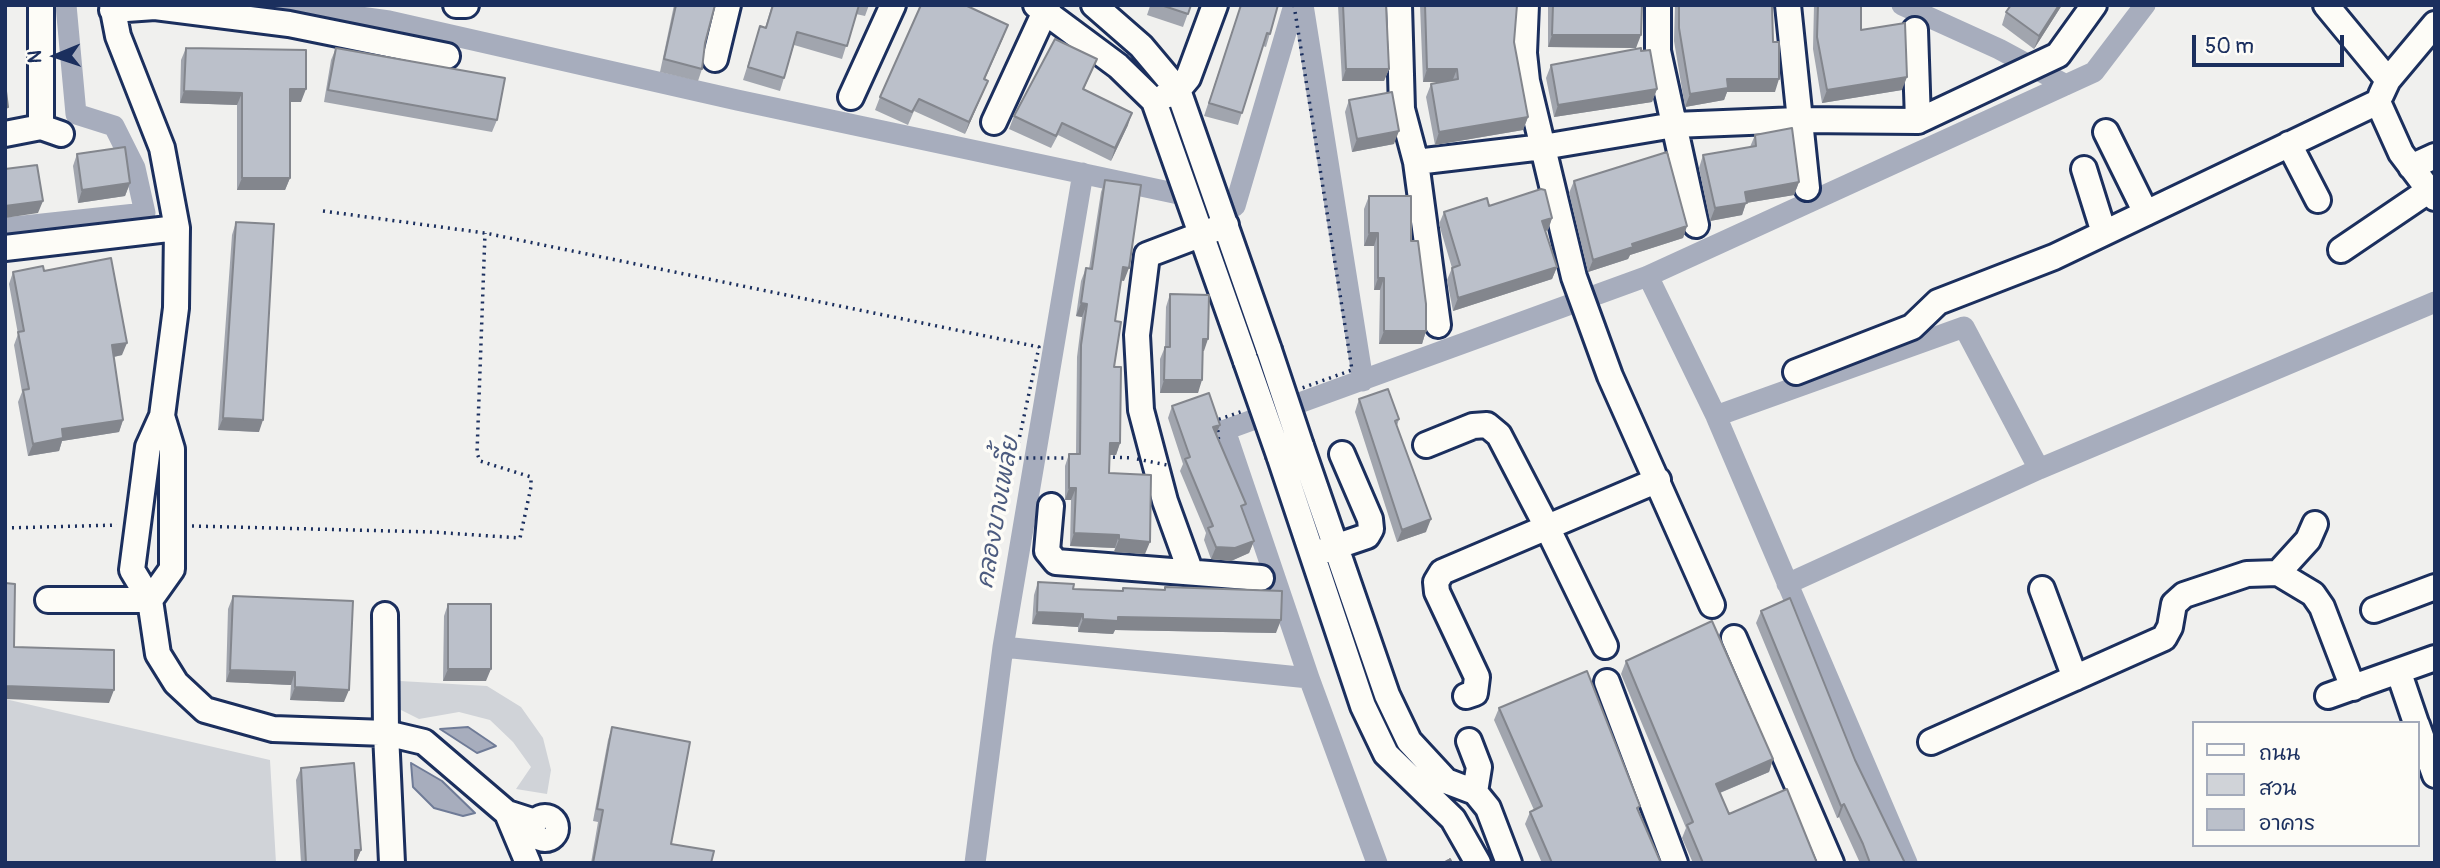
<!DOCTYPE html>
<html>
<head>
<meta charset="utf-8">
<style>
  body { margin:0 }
  #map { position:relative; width:2440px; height:868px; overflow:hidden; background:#f0f0ee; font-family:Pangolin,"Playpen Sans Thai",sans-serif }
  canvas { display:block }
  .frame { position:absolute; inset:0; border:7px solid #1b2f5e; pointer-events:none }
  .legend { position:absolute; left:2192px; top:721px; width:228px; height:126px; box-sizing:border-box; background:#fdfcf7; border:2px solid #a3aaba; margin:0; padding:9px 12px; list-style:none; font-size:21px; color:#1b2f5e }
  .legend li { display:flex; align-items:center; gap:14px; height:35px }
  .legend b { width:35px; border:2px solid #a3aaba }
  .north { position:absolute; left:21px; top:21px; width:70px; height:70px; -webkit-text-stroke:5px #fdfcf7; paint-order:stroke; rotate:268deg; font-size:19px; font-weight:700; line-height:28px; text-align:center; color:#1b2f5e }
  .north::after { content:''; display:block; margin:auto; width:24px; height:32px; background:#1b2f5e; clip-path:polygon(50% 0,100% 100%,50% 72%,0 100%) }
  .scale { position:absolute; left:2192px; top:35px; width:152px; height:32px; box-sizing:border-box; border:4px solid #1b2f5e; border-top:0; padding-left:9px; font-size:21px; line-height:24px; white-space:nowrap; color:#1b2f5e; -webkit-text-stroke:5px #fdfcf7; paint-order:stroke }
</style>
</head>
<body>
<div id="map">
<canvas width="2440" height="868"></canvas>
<div class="frame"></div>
<ul class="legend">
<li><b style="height:9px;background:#fdfcf7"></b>ถนน</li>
<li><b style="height:19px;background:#d0d3d8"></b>สวน</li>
<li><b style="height:19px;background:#bbc0ca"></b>อาคาร</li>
</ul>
<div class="north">N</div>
<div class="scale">50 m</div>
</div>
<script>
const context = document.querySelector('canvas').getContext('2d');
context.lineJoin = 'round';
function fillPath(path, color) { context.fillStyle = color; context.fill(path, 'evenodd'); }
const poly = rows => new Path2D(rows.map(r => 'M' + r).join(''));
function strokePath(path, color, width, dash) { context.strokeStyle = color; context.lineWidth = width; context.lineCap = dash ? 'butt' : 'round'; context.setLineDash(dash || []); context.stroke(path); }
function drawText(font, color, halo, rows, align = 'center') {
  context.font = font + ' Pangolin,"Playpen Sans Thai",sans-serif'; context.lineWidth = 7; context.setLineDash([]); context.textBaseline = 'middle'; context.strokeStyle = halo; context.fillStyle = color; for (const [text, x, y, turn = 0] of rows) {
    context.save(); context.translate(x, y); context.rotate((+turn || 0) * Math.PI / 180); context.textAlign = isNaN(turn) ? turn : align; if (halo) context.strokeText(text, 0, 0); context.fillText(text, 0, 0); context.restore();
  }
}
const green = poly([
  [400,681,487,686,521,707,543,738,551,770,547,794,516,789,531,767,513,742,490,720,459,712,419,719,399,709],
  [5,699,270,760,276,863,5,863]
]);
const water = poly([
  [468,727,496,746,477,753,440,729,468,727],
  [411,763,442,781,475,813,463,816,434,808,413,787,411,763]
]);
const canal = poly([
  [273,5,389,21,737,100,1235,206,1294,5],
  [1303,5,1363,381],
  [1902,5,1999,49,2066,85],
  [5,228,145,213,135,168,114,126,76,114,66,5],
  [1648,276,1716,416,1907,863],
  [1716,416,1964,327,2039,469],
  [1787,584,2039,469,2435,302],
  [1003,647,1309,678],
  [975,863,1003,647,1083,173],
  [1377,863,1309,678,1225,430,1648,276,2094,72,2145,5]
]);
const path = poly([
  [1294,5,1352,370,1302,388],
  [323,211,485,233,1039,347,1015,458,1070,458],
  [1219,446,1217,420,1243,411],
  [1106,457,1133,458],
  [192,526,432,532,520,538,531,487,531,477,480,461,477,453,485,233],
  [5,528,117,525]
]);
const minor = poly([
  [41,5,41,127],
  [112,5,118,36,162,148,177,228,176,308,162,416,148,447,132,570,150,600,158,654,176,683,205,710,273,729,386,733,424,742,507,813,535,822],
  [456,5,466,5],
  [1036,5,1118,66,1154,101,1246,361],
  [1094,5,1141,46,1178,90,1269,350],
  [1399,5,1402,109,1416,162,1438,325],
  [1526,5,1524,53,1527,81,1574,277,1610,376,1712,605],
  [1658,5,1658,51,1696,225],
  [1788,5,1807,188],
  [2326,5,2388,80],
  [112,10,155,7,289,24,447,56],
  [1915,30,1918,121],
  [715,59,728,5],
  [2381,95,2388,80,2435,24],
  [1165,96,1178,90,1188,78,1215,5],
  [851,97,893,5],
  [994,122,1048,5],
  [2106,132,2146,213],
  [5,134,41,127,61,134],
  [2289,144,2318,200],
  [1416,162,1543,147,1674,125,1798,120,1918,121,2058,55,2094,5],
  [2411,167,2435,156],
  [2084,169,2104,233],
  [5,248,177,228],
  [2341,250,2428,191],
  [1796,372,1912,327,1938,302,2054,257,2378,102,2401,153,2435,198],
  [1426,445,1473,426,1487,425,1499,435,1547,527,1605,646],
  [1301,446,1387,695,1409,741,1446,781,1475,792,1488,808,1509,863],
  [1279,455,1363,706,1386,754,1453,819,1478,863],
  [1051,506,1047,551,1056,562,1261,578],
  [1320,552,1367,536,1371,529,1370,519,1342,454],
  [1190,570,1165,501,1141,410,1137,335,1147,255,1226,225],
  [2278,573,2308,540,2315,524],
  [2042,589,2075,678],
  [48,600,150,600],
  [150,600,172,569,172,449,162,416],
  [2374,610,2435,587],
  [385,615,386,733,392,863],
  [1734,638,1831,863],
  [2399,673,2416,723],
  [1607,682,1675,863],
  [1466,696,1475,693,1477,677,1437,592,1436,582,1442,572,1658,480],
  [2328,696,2435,658],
  [2417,725,2435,775],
  [1469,741,1479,767,1475,792],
  [1931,742,2164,638,2170,627,2174,604,2184,595,2247,574,2278,573,2313,594,2322,607,2353,688],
  [507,813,528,863],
  '534 828a11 11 0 1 1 22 0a11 11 0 1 1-22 0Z'
]);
const pathBridge = poly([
  [1137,459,1167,465]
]);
const minorBridge = poly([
  [1269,350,1301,446],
  [1246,361,1279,455]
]);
const wall = poly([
  [674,5,715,5,705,43,702,69,698,81,660,72],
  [772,5,869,5,865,16,856,14,842,59,794,45,780,91,743,80,760,26,765,28],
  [1147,5,1191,5,1183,27,1147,15,1150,6],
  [1241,5,1282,5,1282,7,1278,6,1266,47,1263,46,1238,125,1204,116],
  [1338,5,1386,5,1389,69,1384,81,1342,81],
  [1420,5,1517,5,1514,42,1528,117,1523,130,1435,145,1426,97,1431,84,1445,82,1423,82],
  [1548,5,1642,5,1636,48,1548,47],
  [1675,5,1772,5,1775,92,1727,92,1724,100,1685,107,1674,41],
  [1814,5,1861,5,1861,30,1902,90,1822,103,1813,49],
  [2062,5,2034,49,2002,25,2006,12],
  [1003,38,985,79,988,81,965,134,914,111,908,125,875,110,880,97],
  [186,48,301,102,290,102,290,178,285,190,237,190,237,105,180,103,181,60],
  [336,48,497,120,492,132,324,102,331,60],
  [1641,51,1657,89,1652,102,1554,117,1546,78,1551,65],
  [1097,59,1084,89,1128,125,1111,161,1058,135,1051,148,1009,129,1014,116],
  [1349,100,1394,144,1352,152,1345,112],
  [1755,135,1799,182,1794,195,1746,203,1742,215,1710,221,1699,168,1703,155,1750,147],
  [77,154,130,183,125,196,78,203,73,166],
  [1105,180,1124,281,1121,280,1115,321,1114,367,1120,443,1116,455,1110,455,1109,473,1145,554,1114,552,1115,548,1070,546,1071,500,1065,500,1065,466,1069,454,1076,454,1077,357,1082,317,1076,316,1081,281,1086,268,1089,269,1101,192],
  [1574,181,1687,226,1683,238,1630,255,1628,259,1588,272,1569,193],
  [1369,196,1411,241,1426,331,1422,344,1379,344,1380,290,1374,290,1374,246,1364,246,1364,209],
  [1489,206,1552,218,1548,230,1545,231,1557,267,1552,279,1453,311,1447,280,1452,268,1439,224,1444,212],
  [236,222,259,432,218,430,232,235],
  [44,271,122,355,114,357,123,420,119,432,62,441,59,451,28,456,18,402,22,392,14,345,18,334,9,284,13,272],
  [1170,294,1204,351,1203,351,1198,393,1160,393,1160,359,1165,347,1166,307],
  [1359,399,1399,419,1397,426,1426,532,1397,542,1355,412],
  [1172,406,1216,434,1254,541,1249,553,1231,561,1211,559,1204,540,1206,533,1180,471,1183,464,1168,418],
  [1038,582,1073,589,1122,591,1123,588,1164,589,1165,587,1276,633,1115,630,1113,634,1078,632,1078,627,1032,624,1034,595],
  [233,596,344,702,290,700,291,685,226,682,228,609],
  [448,604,486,681,443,681,444,616],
  [1761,611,1855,760,1905,863,1860,863,1839,817,1837,818,1756,623],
  [1626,661,1773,759,1769,772,1720,793,1729,814,1817,863,1693,863,1682,838,1686,828,1621,674],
  [1499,708,1638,811,1661,863,1542,863,1525,824,1530,812,1534,810,1494,720],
  [612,727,671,844,711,863,591,863,598,822,593,821,608,740],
  [301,768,361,850,356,862,301,863,296,780]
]);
const shadedWall = poly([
  [2059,5,2062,5,2034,49,2039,36],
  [1008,25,1003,38,979,91,984,79],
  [1552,35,1641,35,1636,48,1548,47],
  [1346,69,1389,69,1384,81,1342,81],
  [1427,69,1457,69,1452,82,1423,82],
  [1907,77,1902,90,1822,103,1827,90],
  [1727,79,1779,79,1775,92,1727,92,1724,100,1685,107,1690,94],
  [988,81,983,93,965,134,969,122],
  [290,89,306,89,301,102,285,102],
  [1657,89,1652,102,1554,117,1558,105],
  [184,91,242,93,237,105,180,103],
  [1132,113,1128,125,1111,161,1115,148],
  [1528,117,1523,130,1435,145,1439,132],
  [1399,131,1394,144,1352,152,1357,139],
  [242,178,290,178,285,190,237,190],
  [1799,182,1794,195,1746,203,1742,215,1710,221,1715,208,1745,192],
  [130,183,125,196,78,203,82,190],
  [43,201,38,213,5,218,5,206],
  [1552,218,1548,230,1538,234,1542,221],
  [1687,226,1683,238,1630,255,1628,259,1588,272,1593,260,1632,244],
  [1369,233,1378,233,1374,246,1364,246],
  [1123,267,1129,268,1124,281,1119,280],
  [1557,267,1552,279,1453,311,1458,298],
  [1378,278,1384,278,1380,290,1374,290],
  [1081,303,1087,304,1082,317,1076,316],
  [1384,331,1426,331,1422,344,1379,344],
  [1203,339,1208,339,1204,351,1198,351],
  [127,343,122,355,108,358,112,345],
  [1164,380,1202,380,1198,393,1160,393],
  [223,418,263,420,259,432,218,430],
  [123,420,119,432,62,441,59,451,28,456,33,444,62,429],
  [1220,425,1215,437,1213,427],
  [1110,443,1120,443,1116,455,1105,455],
  [1069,488,1076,488,1071,500,1065,500],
  [1431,519,1426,532,1397,542,1402,530],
  [1074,533,1119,535,1115,548,1070,546],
  [1119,539,1150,542,1145,554,1114,552],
  [1254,541,1249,553,1231,561,1211,559,1216,547],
  [1037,612,1083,614,1078,627,1032,624],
  [1118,617,1281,620,1276,633,1115,630,1113,634,1078,632,1083,619],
  [448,669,491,669,486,681,443,681],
  [230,670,295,672,291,685,226,682],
  [5,686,114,690,109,703,5,699],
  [295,687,349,690,344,702,290,700],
  [1773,759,1769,772,1712,796,1716,784],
  [1844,804,1839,817,1837,818,1841,806],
  [355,850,361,850,356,862,350,863]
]);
const building = poly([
  [676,5,715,5,705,43,702,69,664,59,676,5],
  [773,5,859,5,847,46,797,32,784,78,748,67,760,26,766,28,773,5],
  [921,5,965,5,1008,25,984,79,988,81,969,122,919,99,912,112,880,97,921,5],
  [1161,5,1191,5,1188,14,1161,5],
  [1241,5,1278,5,1270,34,1267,33,1242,113,1209,103,1241,5],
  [1343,5,1386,5,1389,69,1346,69,1343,5],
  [1425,5,1517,5,1514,42,1528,117,1439,132,1431,84,1458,79,1457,69,1427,69,1425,5],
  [1553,5,1642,5,1641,35,1552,35,1553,5],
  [1679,5,1772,5,1773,42,1779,42,1779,79,1727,79,1728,88,1690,94,1679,28,1679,5],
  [1818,5,1861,5,1861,30,1905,23,1907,77,1827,90,1817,37,1818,5],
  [2011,5,2059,5,2039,36,2006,12,2011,5],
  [1055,39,1097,59,1083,89,1132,113,1115,148,1062,123,1056,136,1014,116,1055,39],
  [186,48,306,50,306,89,290,89,290,178,242,178,242,93,184,91,186,48],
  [336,48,505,78,497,120,328,90,336,48],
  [1641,48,1641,51,1650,50,1657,89,1558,105,1551,65,1641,48],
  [5,83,8,107,5,108,5,83],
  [1392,92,1399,131,1357,139,1349,100,1392,92],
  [1792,128,1799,182,1745,192,1747,203,1715,208,1703,155,1756,146,1755,135,1792,128],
  [125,147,130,183,82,190,77,154,125,147],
  [1667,152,1687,226,1632,244,1633,247,1593,260,1574,181,1667,152],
  [37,165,43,201,5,206,5,169,37,165],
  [1105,180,1141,185,1129,268,1123,267,1115,321,1121,322,1114,367,1121,367,1120,443,1110,443,1109,473,1151,475,1150,542,1119,539,1119,535,1074,533,1076,488,1069,488,1069,454,1080,454,1081,345,1087,304,1081,303,1086,268,1092,269,1105,180],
  [1541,189,1545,190,1552,218,1542,221,1557,267,1458,298,1452,268,1460,265,1444,212,1487,198,1489,206,1541,189],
  [1369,196,1411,196,1411,241,1418,241,1426,304,1426,331,1384,331,1384,278,1378,278,1378,233,1369,233,1369,196],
  [236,222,274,224,263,420,223,418,236,222],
  [111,258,127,343,112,345,123,420,62,429,63,438,33,444,23,390,29,389,18,332,24,331,13,272,43,266,44,271,111,258],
  [1170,294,1209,295,1208,339,1203,339,1202,380,1164,380,1165,347,1170,347,1170,294],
  [1388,389,1399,419,1395,421,1431,519,1402,530,1359,399,1388,389],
  [1209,393,1220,425,1213,427,1246,504,1241,506,1254,541,1235,548,1216,547,1208,528,1213,526,1185,459,1190,457,1172,406,1209,393],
  [1038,582,1074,584,1073,589,1123,591,1123,588,1165,590,1165,587,1282,591,1281,620,1118,617,1118,621,1083,619,1083,614,1037,612,1038,582],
  [5,583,15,584,14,647,114,650,114,690,5,686,5,583],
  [233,596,353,601,349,690,295,687,295,672,230,670,233,596],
  [1790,598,1855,760,1905,863,1870,863,1863,844,1844,804,1841,806,1761,611,1790,598],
  [448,604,491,604,491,669,448,669,448,604],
  [1712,621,1773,759,1716,784,1729,814,1787,789,1817,863,1703,863,1687,825,1693,822,1626,661,1712,621],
  [1587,671,1640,806,1637,808,1661,863,1552,863,1530,812,1542,806,1499,708,1587,671],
  [612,727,690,742,671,844,714,851,711,863,593,863,603,810,597,809,612,727],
  [354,763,361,850,355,850,355,863,306,863,301,768,354,763],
  [1450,859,1452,863,1443,863,1450,859]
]);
const waterNames = [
  ["คลองบางเพลี้ย",999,513,-80]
];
fillPath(green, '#d0d3d8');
fillPath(water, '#a7adbd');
strokePath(water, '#6f7b97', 2);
strokePath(canal, '#a7adbd', 21);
strokePath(minor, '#1b2f5e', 30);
strokePath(path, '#1b2f5e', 3.5, [2, 5]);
strokePath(minor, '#fdfcf7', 24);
strokePath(minorBridge, '#1b2f5e', 30, []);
strokePath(pathBridge, '#1b2f5e', 3.5, [2, 5]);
strokePath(minorBridge, '#fdfcf7', 24);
fillPath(wall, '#a1a5ae');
fillPath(shadedWall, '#83868d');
fillPath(building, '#bbc0ca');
strokePath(building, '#83868d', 2);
drawText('italic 24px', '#4c5b7f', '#fdfcf7', waterNames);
</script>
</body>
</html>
